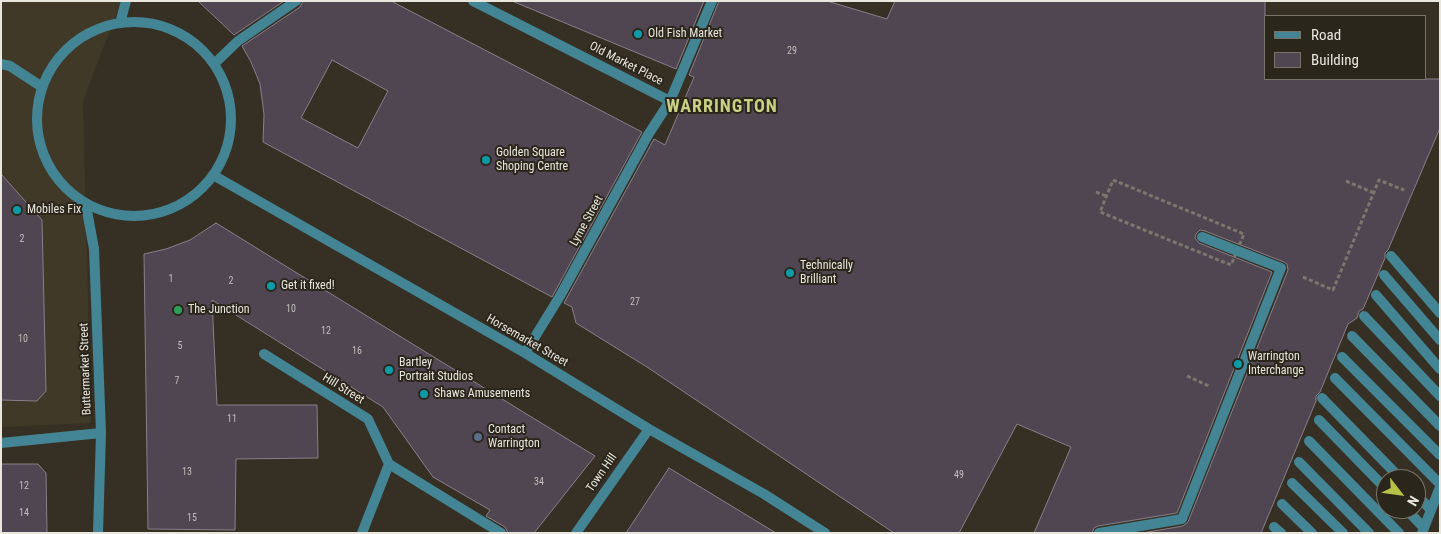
<!DOCTYPE html>
<html>
<head>
<meta charset="utf-8">
<style>
  body { margin:0 }
  #map { position:relative; width:1441px; height:534px; overflow:hidden; background:#363024; font-family:"Roboto Condensed",sans-serif }
  canvas { display:block }
  .frame { position:absolute; inset:0; border:2px solid #e9e6de; pointer-events:none }
  .legend { position:absolute; left:1264px; top:15px; width:162px; height:65px; box-sizing:border-box; background:#2b261b; border:1px solid #777369; margin:0; padding:6px 9px; list-style:none; font-size:15px; color:#e9e6de }
  .legend li { display:flex; align-items:center; gap:10px; height:25px }
  .legend b { width:25px; border:1px solid #777369 }
  .north { position:absolute; left:1376px; top:469px; width:50px; height:50px; box-sizing:border-box; background:#2b261b; border:1px solid #777369; border-radius:50%; rotate:120deg; font-size:14px; font-weight:700; line-height:20px; text-align:center; color:#e9e6de }
  .north::after { content:''; display:block; margin:auto; width:18px; height:22px; background:#b6c148; clip-path:polygon(50% 0,100% 100%,50% 72%,0 100%) }
</style>
</head>
<body>
<div id="map">
<canvas width="1441" height="534"></canvas>
<div class="frame"></div>
<ul class="legend">
<li><b style="height:6px;background:#438594"></b>Road</li>
<li><b style="height:14px;background:#4f4651"></b>Building</li>
</ul>
<div class="north">N</div>
</div>
<script>
const context = document.querySelector('canvas').getContext('2d');
context.lineJoin = 'round';
function fillPath(path, color) { context.fillStyle = color; context.fill(path, 'evenodd'); }
const poly = rows => new Path2D(rows.map(r => 'M' + r).join(''));
function strokePath(path, color, width, dash) { context.strokeStyle = color; context.lineWidth = width; context.lineCap = dash ? 'butt' : 'round'; context.setLineDash(dash || []); context.stroke(path); }
function drawText(font, color, halo, rows, align = 'center') {
  context.font = font + ' "Roboto Condensed",sans-serif'; context.lineWidth = 4; context.setLineDash([]); context.textBaseline = 'middle'; context.strokeStyle = halo; context.fillStyle = color; for (const [text, x, y, turn = 0] of rows) {
    context.save(); context.translate(x, y); context.rotate((+turn || 0) * Math.PI / 180); context.textAlign = isNaN(turn) ? turn : align; if (halo) context.strokeText(text, 0, 0); context.fillText(text, 0, 0); context.restore();
  }
}
const built = poly([
  [1,1,121,1,83,101,91,423,1,427]
]);
const building = poly([
  [198,1,284,1,234,35,198,1],
  [303,1,391,1,642,132,552,297,263,142,264,114,260,84,251,62,242,46,300,7,303,1],
  [332,60,388,91,358,148,301,118,332,60],
  [512,1,704,1,676,69,512,1],
  [719,1,827,1,887,19,895,1,1265,1,1265,79,1440,79,1440,128,1388,250,1385,253,1385,258,1363,309,1359,311,1357,318,1348,324,1320,392,1316,396,1316,401,1261,533,1142,533,1183,526,1188,522,1288,270,1287,264,1284,262,1205,231,1200,230,1196,234,1195,238,1199,243,1272,272,1177,513,1098,526,1094,528,1092,533,1034,533,1071,447,1017,424,959,533,894,533,647,367,576,323,572,307,564,303,654,139,665,145,694,77,689,75,719,1],
  [1,174,42,220,46,391,37,401,1,400,1,174],
  [216,223,292,270,595,456,534,533,508,533,505,527,486,516,490,510,433,477,383,407,212,300,217,405,317,405,318,458,236,459,235,530,148,529,144,254,166,249,190,240,216,223],
  [1,464,38,464,46,473,47,533,1,533,1,464],
  [669,468,776,533,626,533,669,468]
]);
const path = poly([
  [1113,180,1244,234,1231,265,1100,212,1113,180],
  [1346,181,1374,193],
  [1096,192,1106,196],
  [1303,277,1333,290,1379,180,1404,190],
  [1187,376,1209,386]
]);
const service = poly([
  [1391,256,1440,313],
  [1384,275,1440,340],
  [1376,295,1440,369],
  [1364,316,1440,396],
  [1352,336,1440,426],
  [264,354,368,419,389,464],
  [1342,357,1440,455],
  [1335,378,1440,484],
  [1322,398,1401,479],
  [1319,420,1386,489],
  [1309,441,1399,533],
  [1299,462,1369,533],
  [1292,483,1343,533],
  [1416,494,1431,510],
  [1282,504,1312,533],
  [1406,509,1424,528],
  [1274,527,1281,533],
  [1422,533,1440,487]
]);
const pedestrian = poly([
  [473,1,670,101,712,1],
  '37 119a97 97 0 1 1 194 0a97 97 0 1 1-194 0Z',
  [120,23,126,1],
  [1,64,10,66,42,87],
  [214,64,238,41,296,1],
  [213,175,525,353,649,429,764,494,825,533],
  [86,205,94,249,101,433,98,533],
  [525,353,560,296,648,135,670,101],
  [1,443,101,433],
  [576,533,649,429],
  [1099,533,1182,519,1281,268,1202,237]
]);
const minor = poly([
  [362,533,389,464,501,533]
]);
const markers = [
  [638,34,5,"#0f9aa8"],
  [486,160,5,"#0f9aa8"],
  [17,210,5,"#0f9aa8"],
  [790,273,5,"#0f9aa8"],
  [271,286,5,"#0f9aa8"],
  [178,310,5,"#2e9e5b"],
  [1238,364,5,"#0f9aa8"],
  [389,370,5,"#0f9aa8"],
  [424,394,5,"#0f9aa8"],
  [478,437,5,"#5c6f8a"]
];
const numberNames = [
  ["29",792,51],
  ["2",22,239],
  ["1",171,279],
  ["2",231,281],
  ["27",635,302],
  ["10",291,309],
  ["12",326,331],
  ["10",23,339],
  ["5",180,346],
  ["16",357,351],
  ["7",177,381],
  ["11",232,419],
  ["13",187,472],
  ["49",959,475],
  ["34",539,482],
  ["12",24,486],
  ["14",24,513],
  ["15",192,518]
];
const poiNames = [
  ["Old Fish Market",648,34],
  ["Golden Square",496,153],
  ["Shoping Centre",496,167],
  ["Mobiles Fix",27,210],
  ["Technically",800,266],
  ["Brilliant",800,280],
  ["Get it fixed!",281,286],
  ["The Junction",188,310],
  ["Warrington",1248,357],
  ["Interchange",1248,371],
  ["Bartley",399,363],
  ["Portrait Studios",399,377],
  ["Shaws Amusements",434,394],
  ["Contact",488,430],
  ["Warrington",488,444]
];
const streetNames = [
  ["Old Market Place",626,64,27],
  ["Lyme Street",587,221,-61],
  ["Horsemarket Street",527,341,30],
  ["Buttermarket Street",86,369,-92],
  ["Hill Street",343,389,32],
  ["Town Hill",602,473,-55]
];
const districtNames = [
  ["WARRINGTON",722,107]
];
fillPath(built, '#403927');
fillPath(building, '#4f4651');
strokePath(building, '#897f8b', 1);
strokePath(path, '#7c776d', 3, [4, 2.5]);
strokePath(service, '#438594', 10);
strokePath(pedestrian, '#438594', 10);
strokePath(minor, '#438594', 10);
for (const [x, y, r, color] of markers) { const dot = new Path2D(); dot.arc(x, y, r, 0, 2 * Math.PI); context.fillStyle = color; context.fill(dot); strokePath(dot, '#2b261b', 2); }
drawText('10px', '#c2bebb', null, numberNames);
drawText('12px', '#e9e6de', '#2b261b', poiNames, 'left');
drawText('12px', '#e9e6de', '#2b261b', streetNames);
context.letterSpacing = '1px';
drawText('bold 18px', '#c8d184', '#2b261b', districtNames);
context.letterSpacing = '0px';
</script>
</body>
</html>
